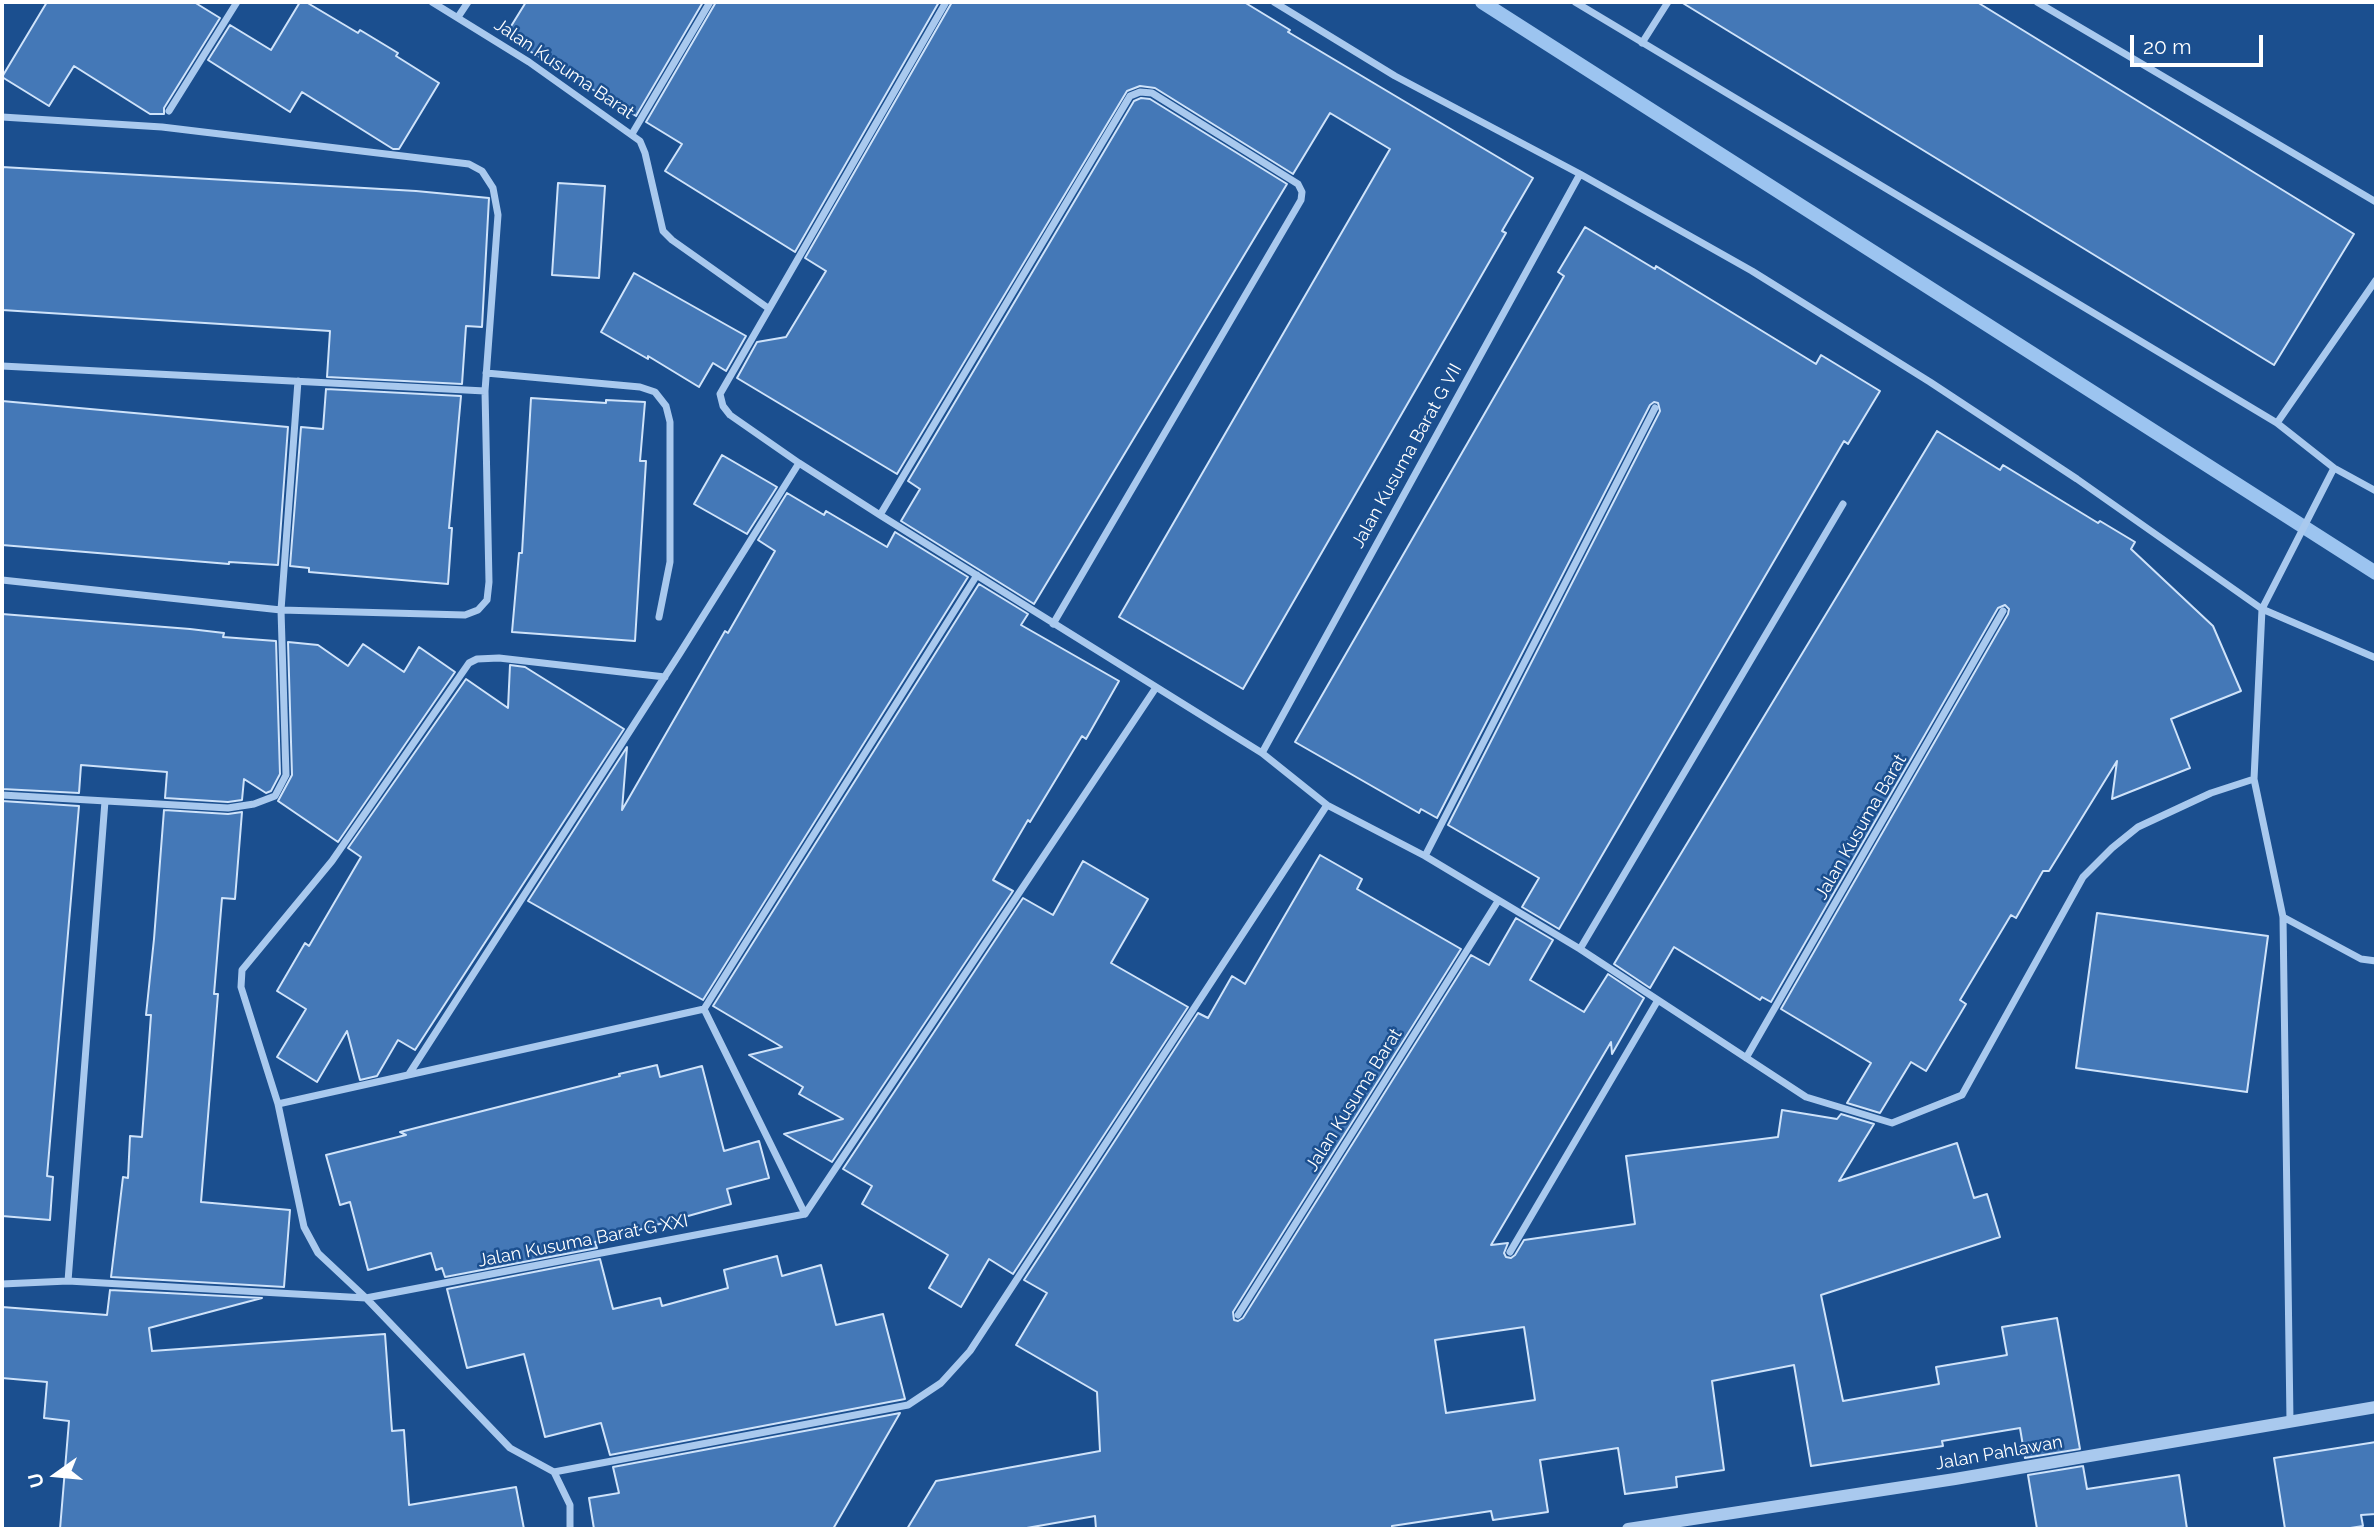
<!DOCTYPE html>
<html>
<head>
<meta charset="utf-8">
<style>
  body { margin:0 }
  #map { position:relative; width:2378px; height:1531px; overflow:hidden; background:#1b4f8f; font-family:Raleway,sans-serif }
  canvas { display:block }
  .frame { position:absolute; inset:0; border:4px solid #fff; pointer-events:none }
  .north { position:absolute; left:21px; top:1440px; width:70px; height:70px; -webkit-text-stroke:5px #1b4f8f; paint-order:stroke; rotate:255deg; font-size:19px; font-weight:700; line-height:28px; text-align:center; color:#fff }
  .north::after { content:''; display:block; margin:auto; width:24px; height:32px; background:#fff; clip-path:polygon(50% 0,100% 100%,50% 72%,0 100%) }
  .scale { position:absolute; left:2130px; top:35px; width:133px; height:32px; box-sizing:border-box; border:4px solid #fff; border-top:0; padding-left:9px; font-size:21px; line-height:24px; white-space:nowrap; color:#fff; -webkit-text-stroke:5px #1b4f8f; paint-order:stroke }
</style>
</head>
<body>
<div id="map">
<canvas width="2378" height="1531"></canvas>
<div class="frame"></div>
<div class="north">U</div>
<div class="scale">20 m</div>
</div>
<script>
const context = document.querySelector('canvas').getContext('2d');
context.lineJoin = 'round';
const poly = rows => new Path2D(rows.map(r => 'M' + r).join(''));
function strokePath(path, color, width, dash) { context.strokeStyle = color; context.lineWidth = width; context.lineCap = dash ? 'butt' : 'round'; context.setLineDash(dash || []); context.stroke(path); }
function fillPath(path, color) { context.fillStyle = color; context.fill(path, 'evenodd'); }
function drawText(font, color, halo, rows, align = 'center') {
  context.font = font + ' Raleway,sans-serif'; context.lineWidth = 5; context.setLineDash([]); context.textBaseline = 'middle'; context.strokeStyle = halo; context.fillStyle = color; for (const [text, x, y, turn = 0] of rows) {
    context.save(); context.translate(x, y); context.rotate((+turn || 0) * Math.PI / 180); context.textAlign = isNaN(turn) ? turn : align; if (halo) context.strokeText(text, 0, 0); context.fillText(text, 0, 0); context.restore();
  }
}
const stream = poly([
  [1482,2,2376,573]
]);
const building = poly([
  [47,2,194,2,220,18,164,108,164,114,150,114,74,66,49,106,2,77,47,2],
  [300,2,306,2,358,33,360,30,398,53,396,56,439,83,399,149,393,149,302,92,290,112,208,60,230,25,271,50,300,2],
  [526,2,703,2,636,116,505,36,526,2],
  [716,2,939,2,795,252,665,171,682,144,646,122,716,2],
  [952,2,1244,2,1290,30,1288,32,1533,178,1502,231,1506,233,1243,689,1119,617,1390,149,1330,113,1293,174,1155,88,1140,86,1127,91,897,474,737,378,757,342,786,337,826,271,805,258,952,2],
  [1681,2,1977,2,2354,234,2274,365,1681,2],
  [1141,98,1150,99,1287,184,1034,604,901,521,920,489,908,481,1134,101,1141,98],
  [2,167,416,191,489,198,482,327,466,326,462,384,327,377,330,331,2,310,2,167],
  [558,183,605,186,599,278,552,275,558,183],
  [1585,227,1655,269,1656,266,1816,364,1821,355,1880,391,1848,444,1844,441,1559,929,1522,907,1539,878,1448,825,1660,411,1658,403,1654,402,1650,405,1437,818,1421,809,1419,813,1295,742,1564,276,1558,272,1585,227],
  [634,273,746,336,726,371,713,363,699,387,648,356,648,359,601,332,634,273],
  [326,389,461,396,449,528,452,528,448,584,309,572,309,568,290,566,301,427,323,429,326,389],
  [531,398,606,403,606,400,645,402,640,461,646,461,635,641,512,632,519,553,522,553,531,398],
  [2,401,288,427,278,565,229,562,229,564,2,545,2,401],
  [1937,431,2000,470,2003,465,2098,523,2100,521,2135,542,2131,549,2213,626,2241,691,2171,719,2190,768,2112,799,2117,761,2049,871,2043,871,2016,918,2011,915,1960,1000,1966,1004,1926,1071,1911,1062,1880,1113,1847,1103,1871,1063,1781,1009,2008,614,2009,609,2005,605,1998,608,1771,1002,1762,997,1760,1000,1674,947,1650,988,1614,964,1937,431],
  [722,455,777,487,747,534,694,504,722,455],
  [787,493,824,515,826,511,887,547,895,532,968,577,703,1000,528,901,627,747,622,810,725,631,728,633,775,551,758,540,787,493],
  [979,584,1028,614,1021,625,1119,681,1086,739,1082,736,1030,822,1028,820,993,880,1013,891,832,1162,784,1134,843,1119,799,1094,803,1087,749,1055,782,1047,713,1006,979,584],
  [2,614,190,629,224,633,223,637,276,641,280,774,271,791,266,793,244,779,242,800,228,802,165,798,167,772,81,765,79,793,2,789,2,614],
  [288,642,318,645,348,666,363,644,404,672,419,647,455,672,338,842,278,801,292,775,288,642],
  [510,665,525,667,624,729,415,1050,398,1040,377,1076,360,1080,347,1031,317,1082,277,1057,306,1009,277,991,305,943,309,946,361,857,348,848,466,679,508,708,510,665],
  [2,801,79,806,47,1176,53,1177,50,1220,2,1216,2,801],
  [164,810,228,814,242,812,235,899,222,898,214,994,218,994,201,1202,290,1210,284,1287,111,1277,123,1177,128,1178,130,1136,142,1137,151,1015,146,1015,154,939,164,810],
  [1320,855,1362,879,1357,889,1461,949,1233,1312,1234,1320,1238,1321,1243,1318,1471,955,1489,965,1516,918,1553,940,1530,980,1584,1012,1608,974,1644,998,1612,1054,1611,1042,1491,1245,1508,1243,1504,1253,1506,1257,1511,1258,1515,1255,1524,1240,1635,1224,1626,1156,1778,1137,1782,1110,1837,1119,1841,1114,1874,1124,1839,1181,1957,1143,1974,1198,1987,1194,2000,1237,1821,1295,1843,1401,1939,1384,1936,1367,2007,1355,2002,1327,2057,1318,2080,1449,2025,1458,2020,1428,1942,1441,1943,1446,1811,1466,1794,1365,1712,1381,1724,1470,1676,1477,1677,1487,1625,1494,1618,1448,1540,1460,1548,1512,1493,1520,1491,1511,1392,1526,1392,1529,1096,1529,1095,1516,1021,1529,907,1529,936,1481,1100,1451,1097,1392,1016,1345,1047,1293,1024,1280,1198,1013,1208,1018,1232,976,1245,984,1320,855],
  [1524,1327,1535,1400,1446,1413,1435,1340,1524,1327],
  [1083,861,1148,899,1111,963,1188,1007,1013,1274,989,1259,961,1307,929,1288,948,1255,862,1204,872,1186,843,1169,1023,898,1053,915,1083,861],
  [2097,913,2268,936,2247,1092,2076,1068,2097,913],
  [657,1065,660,1077,702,1066,724,1151,759,1141,769,1178,727,1189,731,1204,595,1242,597,1248,445,1277,442,1268,436,1270,431,1253,368,1270,350,1202,340,1205,326,1155,406,1135,400,1132,620,1076,619,1074,657,1065],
  [777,1256,782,1276,821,1265,836,1325,883,1314,905,1399,610,1455,601,1423,545,1437,524,1354,467,1368,447,1289,600,1259,613,1309,660,1298,662,1306,728,1288,724,1270,777,1256],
  [110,1290,262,1298,149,1328,152,1351,385,1334,392,1431,404,1430,409,1505,516,1487,524,1529,60,1529,69,1421,44,1418,47,1382,2,1378,2,1307,107,1315,110,1290],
  [900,1413,833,1529,594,1529,589,1498,619,1493,613,1467,900,1413],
  [2376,1442,2376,1514,2361,1515,2363,1526,2344,1529,2285,1529,2274,1458,2376,1442],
  [2083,1466,2087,1489,2179,1475,2187,1529,2037,1529,2028,1475,2083,1466]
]);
const minor = poly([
  [432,2,529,62,640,141,645,153,663,231,672,240,768,308],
  [946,2,720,394,723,406,730,415,799,463,880,515,1262,753,1327,805,1425,856,1580,949,1806,1097,1892,1123,1962,1095,2083,877,2112,848,2138,827,2211,793,2254,779],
  [1274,2,1395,76,1580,174,1752,271,1930,382,2077,479,2262,609,2376,658],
  [1575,2,2277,423,2334,468,2376,491],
  [2037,2,2376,202],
  [458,17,468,2],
  [1642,43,1668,2],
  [169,111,237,2],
  [2,117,162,127,469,164,482,171,493,188,498,215,485,391,489,582,487,600,478,610,465,615,281,610,2,580],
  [632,134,710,2],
  [2,366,485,391],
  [486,373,640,387,655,392,666,406,670,422,670,562,659,617],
  [2277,423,2376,280],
  [880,515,1130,96,1140,92,1152,93,1298,184,1302,192,1301,200,1053,624],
  [1262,753,1580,174],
  [2,795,228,808,254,804,275,796,286,775,281,610,298,381],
  [1425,856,1655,408],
  [2283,917,2361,959,2376,961],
  [1580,949,1843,504],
  [704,1009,805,1214],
  [1746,1058,2003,611],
  [409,1074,680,653,799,463],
  [278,1104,704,1009,977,575],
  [805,1214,1155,689],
  [1510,1252,1658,1000],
  [68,1281,105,801],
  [2,1284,68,1281,366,1298,805,1214],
  [1238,1315,1498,901],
  [2290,1421,2283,917,2254,779,2262,609,2334,468],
  [554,1472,908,1405,941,1383,970,1351,1327,805],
  [570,1529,570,1505,554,1472,510,1448,366,1298,318,1253,304,1227,278,1104,241,987,242,970,332,861,469,663,477,659,499,658,665,677]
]);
const tertiary = poly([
  [1628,1529,1955,1479,2376,1407]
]);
const streetNames = [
  ["Jalan Kusuma Barat",564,69,34],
  ["Jalan Kusuma Barat G VII",1407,456,-61],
  ["Jalan Kusuma Barat",1861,827,-60],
  ["Jalan Kusuma Barat",1354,1100,-58],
  ["Jalan Kusuma Barat G XXI",583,1241,-11],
  ["Jalan Pahlawan",1999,1453,-10]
];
strokePath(stream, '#9cc4f0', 14);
fillPath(building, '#4478b7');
strokePath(building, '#cfe3fa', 2);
strokePath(minor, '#a9c9ee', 7);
strokePath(tertiary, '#a9c9ee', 12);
drawText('18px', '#fff', '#1b4f8f', streetNames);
</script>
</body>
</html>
